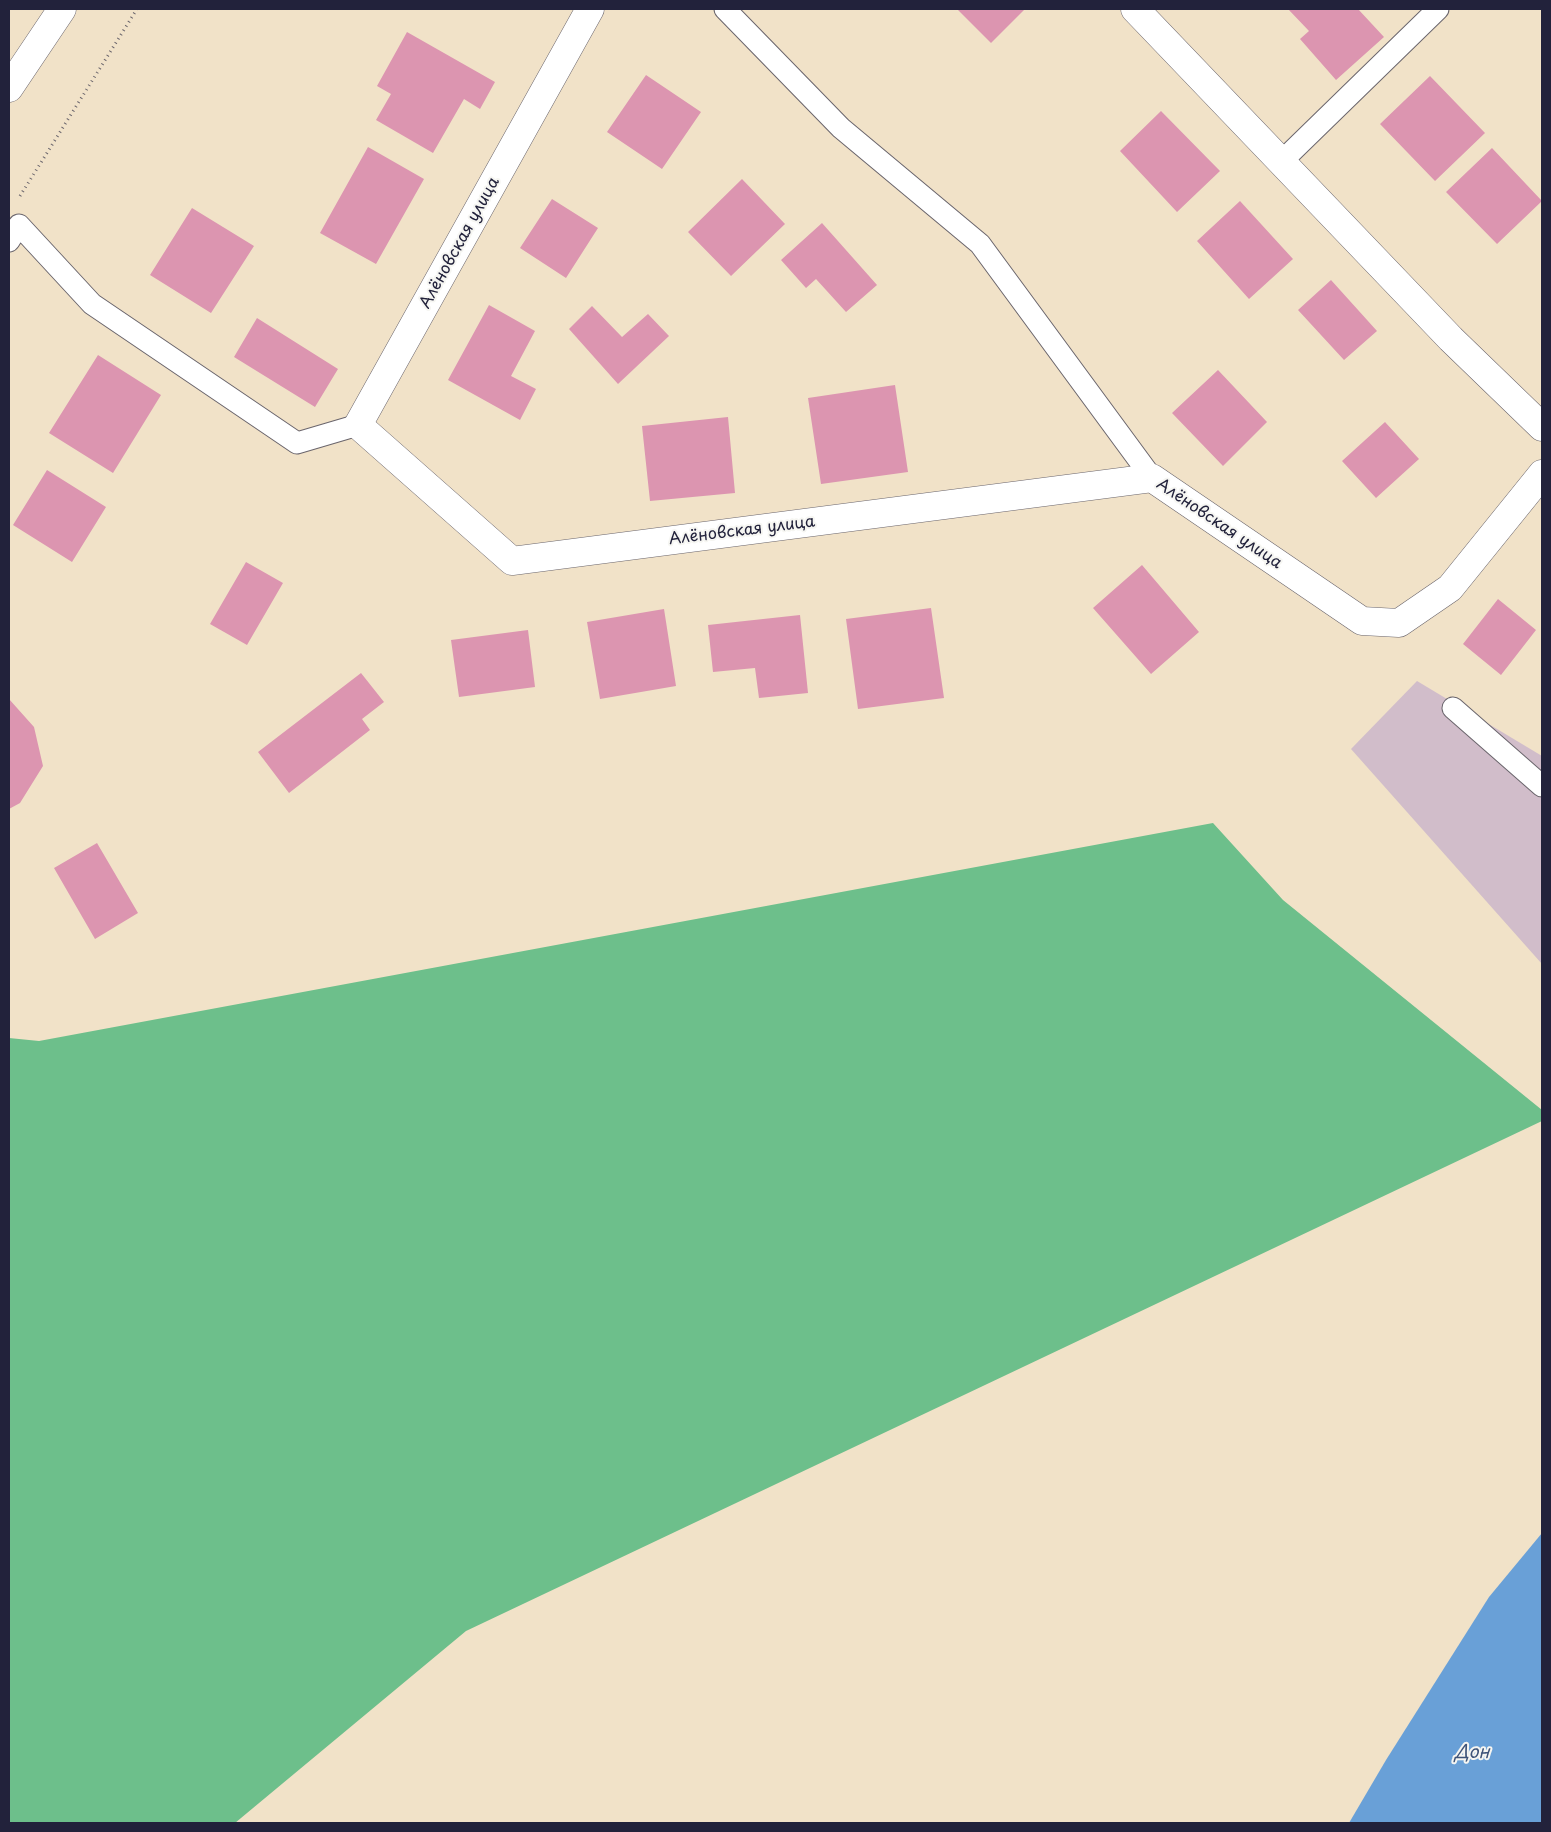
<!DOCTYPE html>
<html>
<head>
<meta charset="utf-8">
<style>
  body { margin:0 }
  #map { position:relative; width:1551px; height:1832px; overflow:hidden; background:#f1e2c8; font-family:"Playpen Sans",sans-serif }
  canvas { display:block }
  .frame { position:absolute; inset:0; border:10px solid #22223b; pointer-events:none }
</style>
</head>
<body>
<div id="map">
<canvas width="1551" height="1832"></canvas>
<div class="frame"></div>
</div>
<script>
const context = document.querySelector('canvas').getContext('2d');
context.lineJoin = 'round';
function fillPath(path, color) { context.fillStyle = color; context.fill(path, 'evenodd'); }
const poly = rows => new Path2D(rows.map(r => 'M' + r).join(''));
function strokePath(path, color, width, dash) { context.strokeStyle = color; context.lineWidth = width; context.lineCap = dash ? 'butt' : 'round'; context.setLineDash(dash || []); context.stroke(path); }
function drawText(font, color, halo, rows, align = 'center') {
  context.font = font + ' "Playpen Sans",sans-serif'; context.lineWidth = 4; context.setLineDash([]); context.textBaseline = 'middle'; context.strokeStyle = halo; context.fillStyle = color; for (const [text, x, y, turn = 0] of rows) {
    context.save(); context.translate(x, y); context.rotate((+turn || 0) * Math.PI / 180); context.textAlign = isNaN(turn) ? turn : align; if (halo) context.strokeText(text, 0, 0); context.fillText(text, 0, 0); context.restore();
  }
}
const industrial = poly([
  [1417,681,1542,756,1542,964,1351,749]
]);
const forest = poly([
  [1213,823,1283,900,1542,1110,1542,1121,466,1631,235,1823,9,1823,9,1038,39,1041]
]);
const water = poly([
  [1542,1533,1542,1823,1349,1823,1386,1760,1489,1597]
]);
const building = poly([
  [957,9,1025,9,991,43],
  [1288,9,1358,9,1384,37,1336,80,1300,39,1309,31],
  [407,32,495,82,480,109,464,99,433,153,376,120,391,94,377,86],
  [646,75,701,112,662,169,607,132],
  [1430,76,1485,133,1435,181,1380,124],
  [1161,111,1220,171,1177,212,1120,151],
  [368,147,424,179,376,264,320,233],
  [1492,148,1542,201,1497,244,1446,192],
  [742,179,785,224,731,276,688,232],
  [552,199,598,228,566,278,520,248],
  [1240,201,1293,259,1249,299,1197,241],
  [192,208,254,246,211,313,150,275],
  [822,223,877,285,846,312,816,279,806,288,781,260],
  [1331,280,1377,331,1344,360,1298,310],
  [489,305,535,331,511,376,536,389,520,420,448,380],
  [592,306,622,337,648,314,669,336,618,384,569,329],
  [257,318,338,369,315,407,234,357],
  [98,355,161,395,113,473,49,433],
  [1218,370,1267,422,1223,466,1172,413],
  [895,385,908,472,821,484,808,398],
  [728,417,735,493,650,501,642,426],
  [1385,422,1419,459,1376,498,1342,461],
  [47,470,106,507,72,562,13,525],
  [246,562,283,583,247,645,210,624],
  [1142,565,1199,632,1151,674,1093,608],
  [1498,599,1536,630,1501,675,1463,644],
  [931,608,944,698,858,709,846,619],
  [664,609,676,686,600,699,587,622],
  [800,615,808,693,759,698,755,668,713,672,708,625],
  [528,630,535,687,459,697,451,640],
  [361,673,384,702,362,719,370,730,289,793,258,752],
  [9,699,34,727,43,766,20,803,9,809],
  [97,843,138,913,95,939,54,868]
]);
const path = poly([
  [20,196,137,9]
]);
const service = poly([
  [725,9,841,128,980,244,1152,478],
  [1281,162,1438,9],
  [9,241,19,225,92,304,297,443,358,425],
  [1453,708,1542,786]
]);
const minor = poly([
  [590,9,358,425,512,561,1152,478,1362,621,1399,623,1450,588,1542,474],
  [1135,9,1451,339,1542,427]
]);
const tertiary = poly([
  [9,88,62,9]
]);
const streetNames = [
  ["Алёновская улица",460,243,-61],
  ["Алёновская улица",1219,524,34],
  ["Алёновская улица",742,531,-7]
];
const waterNames = [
  ["Дон",1472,1753]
];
fillPath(industrial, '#d1bdca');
fillPath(forest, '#6dbf8b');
fillPath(water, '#69a0d7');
fillPath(building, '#dc95b0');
strokePath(service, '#6a656c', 23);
strokePath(minor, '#6a656c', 29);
strokePath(tertiary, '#6a656c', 29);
strokePath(path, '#6a656c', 3, [1, 4]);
strokePath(service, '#fff', 21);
strokePath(minor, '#fff', 28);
strokePath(tertiary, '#fff', 28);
drawText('16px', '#22223b', '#f6f6f2', streetNames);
drawText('italic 18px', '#3e5479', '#f6f6f2', waterNames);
</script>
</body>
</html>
